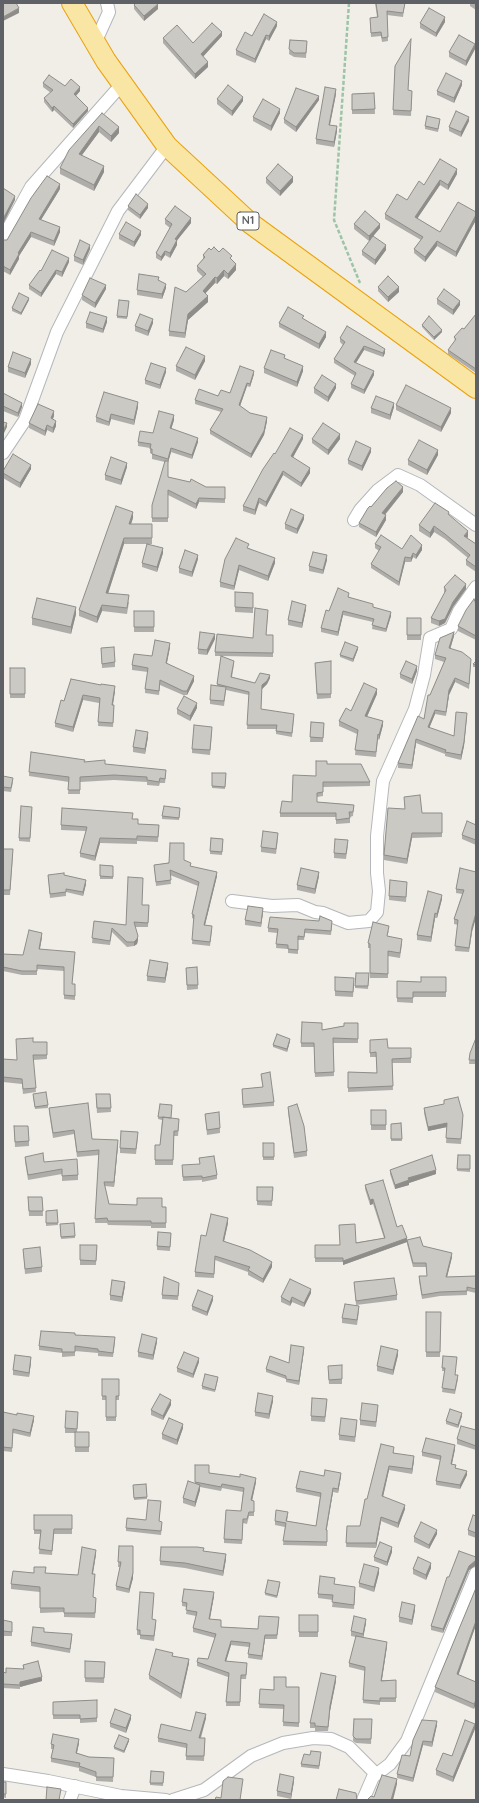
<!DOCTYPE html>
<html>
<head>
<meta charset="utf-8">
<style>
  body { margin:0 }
  #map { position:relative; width:479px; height:1803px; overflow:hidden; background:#f0eee7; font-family:Quicksand,sans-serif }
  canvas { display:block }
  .frame { position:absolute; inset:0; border:4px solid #5e6266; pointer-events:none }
</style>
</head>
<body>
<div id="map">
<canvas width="479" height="1803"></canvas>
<div class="frame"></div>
</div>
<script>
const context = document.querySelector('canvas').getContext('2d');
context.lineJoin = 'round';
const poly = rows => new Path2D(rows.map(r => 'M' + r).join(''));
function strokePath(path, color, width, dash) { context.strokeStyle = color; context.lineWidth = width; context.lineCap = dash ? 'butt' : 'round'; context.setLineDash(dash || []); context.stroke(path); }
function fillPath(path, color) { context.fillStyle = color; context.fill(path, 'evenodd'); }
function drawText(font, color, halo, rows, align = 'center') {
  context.font = font + ' Quicksand,sans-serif'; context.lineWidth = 3; context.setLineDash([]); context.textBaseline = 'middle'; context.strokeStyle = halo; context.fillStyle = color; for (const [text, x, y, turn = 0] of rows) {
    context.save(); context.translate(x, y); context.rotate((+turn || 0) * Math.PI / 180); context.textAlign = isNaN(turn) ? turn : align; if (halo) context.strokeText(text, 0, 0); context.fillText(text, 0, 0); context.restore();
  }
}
const path = poly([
  [349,3,334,220,360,283]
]);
const minor = poly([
  [95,43,109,12,107,3],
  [3,238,31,187,122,84],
  [3,453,25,420,57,332,118,211,167,146],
  [354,520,360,510,378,490,398,475,420,485,476,525],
  [232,901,272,906,298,905,315,912,323,913,348,923,369,921,377,912,379,891,377,873,377,836,383,781,415,709,424,675,430,638,451,629,459,611,476,587],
  [3,1774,48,1781,121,1796,166,1800],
  [70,1800,75,1786],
  [173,1800,204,1790,251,1756,283,1743,313,1738,331,1739,349,1747,376,1774],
  [363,1800,373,1777,390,1764,407,1741,476,1573]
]);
const trunk = poly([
  [72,3,106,61,167,146,250,223,476,388]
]);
const wall = poly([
  [375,3,405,3,403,17,387,15,388,41,382,42,381,36,371,37,370,18,377,17],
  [470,3,476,3,476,10,470,6],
  [134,5,158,9,144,21,134,9],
  [445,22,436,37,420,28,420,23],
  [277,26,269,41,266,39,255,63,236,55,236,50,252,36],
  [222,36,203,56,208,67,195,79,163,43,163,38,193,43],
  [290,40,307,41,306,58,294,57,289,54],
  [411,44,408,90,412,91,411,116,393,115,395,66],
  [475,49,466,66,449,57,449,52],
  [43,83,65,86,80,91,76,96,88,111,73,128,54,110,52,112,44,102,44,98,51,93,43,87],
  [462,85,454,103,437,95,437,91],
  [374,93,375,114,352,114,352,94],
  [336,94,330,125,337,131,334,147,316,144,316,139],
  [217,99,243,101,232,116,217,104],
  [319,100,296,132,284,123,284,119],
  [102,113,119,133,111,142,99,132,82,155,104,172,94,191,60,174,60,168],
  [280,113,271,131,253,121,253,117],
  [440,121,438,132,425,129,425,126],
  [469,121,461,137,449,131,449,127],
  [457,174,448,190,440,185,417,218,440,232,476,212,476,220,456,257,437,246,425,262,414,253,414,249,421,240,385,219,385,214,407,200,424,185],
  [266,178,293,182,280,196,266,183],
  [60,189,41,220,60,232,54,246,31,237,19,256,19,259,10,275,3,271,3,240,7,240],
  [128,206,148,208,140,219,128,210],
  [165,219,191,223,177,240,177,245,170,258,165,255,161,261,156,258,156,253,170,228,165,224],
  [354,224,380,228,369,241,354,229],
  [119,234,141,235,134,247,119,239],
  [90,249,83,265,74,261,74,256],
  [211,250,219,252,232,260,236,270,228,279,224,276,217,284,215,283,205,293,208,302,188,320,185,338,169,336,169,331,186,292,203,277,197,271,197,266,203,259,203,255],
  [386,250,375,265,362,255,362,251],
  [69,262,62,277,56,274,41,297,29,289,29,285,41,271],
  [159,280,166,288,162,299,137,295,137,290],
  [378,287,399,292,388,302,378,291],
  [106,289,95,308,82,300,82,295],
  [437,299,460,305,453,315,437,304],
  [29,300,21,315,12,311,12,308],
  [129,301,127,319,117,318,117,316],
  [476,314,476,373,448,354,448,350,455,341,454,337,464,329],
  [304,319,326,337,319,349,279,327,279,323],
  [107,322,103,333,86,328,86,323],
  [153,323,148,336,135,331,135,326],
  [422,325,442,332,434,340,422,327],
  [340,338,385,353,383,357,364,350,356,363,374,375,364,394,351,388,351,384,355,376,334,363,334,359,343,345,340,342],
  [285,359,303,371,297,387,264,373,264,368],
  [205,361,195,380,176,371,176,366],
  [31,364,25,378,8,372,8,367],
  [166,372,160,389,145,384,145,380],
  [254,374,250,387,247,386,240,406,250,413,267,421,264,435,251,458,210,434,210,430,221,412,195,404,195,400,230,393],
  [314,388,336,388,328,402,314,393],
  [3,393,22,407,18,417,3,411],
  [396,405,451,413,441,432,396,410],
  [138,407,134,425,111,419,109,426,96,422,96,417],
  [394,407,390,420,371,413,371,408],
  [54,416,53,419,56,426,53,433,47,430,45,436,29,428,29,423],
  [174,420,171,429,198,442,192,459,171,452,168,462,168,477,206,487,225,487,225,503,199,502,196,509,168,495,168,522,152,522,152,505,165,462,152,459,152,454,150,453,150,448,138,446,138,442],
  [303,439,293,457,310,473,301,487,283,475,266,507,259,503,255,515,243,511,243,506,275,454],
  [312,439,340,439,328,455,312,443],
  [371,452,362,471,348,464,348,460],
  [438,455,427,475,408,465,408,460],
  [127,467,121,485,105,480,105,475],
  [31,469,20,488,3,478,3,471],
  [403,492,385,515,386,520,376,537,359,527,359,523,371,507],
  [449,515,468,537,467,538,476,544,476,572,466,565,466,560,468,558,445,539,434,532,430,538,419,531,419,525],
  [133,518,131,524,152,524,152,544,149,544,163,553,157,572,142,567,142,563,147,544,124,544,108,593,129,602,127,614,102,611,97,623,79,616,79,610],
  [304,519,297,534,285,529,285,524],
  [375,544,402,549,422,550,416,559,413,557,411,562,405,562,399,586,371,568,371,564,379,551,375,548],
  [249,548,275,563,268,581,239,570,234,590,220,587,220,582],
  [198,559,192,577,179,573,179,568],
  [327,560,323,574,309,571,309,566],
  [444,587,466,589,453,607,445,623,439,626,431,623,431,618,445,593,444,592],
  [235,592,253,593,253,613,235,612],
  [349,596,349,597,373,607,391,616,386,632,372,629,373,622,343,615,338,636,321,632,321,628,329,611],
  [476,598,476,640,458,631,458,626,476,604],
  [306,609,302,628,288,625,288,620],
  [134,611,154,611,154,632,134,632],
  [76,614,71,634,32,625,32,618],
  [268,614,266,635,273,635,273,657,222,656,234,664,232,677,255,683,270,678,267,684,262,689,261,709,294,717,292,737,276,734,276,729,247,729,249,695,226,690,224,706,210,704,210,700,217,686,221,656,215,656,215,652,253,638],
  [407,618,421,618,421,640,407,640],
  [454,636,450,649,471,664,469,689,455,682,449,695,446,716,435,714,429,728,454,736,467,717,464,746,461,760,445,756,445,754,416,743,412,769,398,768,398,763,424,719,430,695,444,662,435,659,435,655],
  [215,639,207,655,198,654,198,649],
  [170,647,167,663,194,681,187,695,183,695,160,685,159,695,145,693,145,689,148,672,132,670,132,665,152,656],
  [101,648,115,662,115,667,102,668],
  [358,649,353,662,340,657,340,655],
  [331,661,331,698,317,699,315,663],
  [476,661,476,667,473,667,473,664],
  [10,668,25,668,25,698,10,698],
  [417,671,412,684,400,678,400,674],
  [71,679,115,691,113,705,114,709,113,727,98,726,99,703,83,700,73,732,55,727,55,723,64,701],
  [377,694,367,717,383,725,379,740,378,739,376,757,355,755,357,734,339,726,339,721,351,711],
  [197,708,190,721,177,714,177,709],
  [311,722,324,723,323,742,310,742],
  [212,732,210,755,192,753,192,749],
  [148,737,145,754,133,752,133,747],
  [84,762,166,774,165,783,160,783,159,786,147,785,147,782,114,780,80,782,80,794,68,794,69,782,29,776,29,772],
  [327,764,370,782,370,786,323,787,323,796,317,797,317,802,354,805,353,816,350,817,350,823,336,824,336,817,280,817,280,813,292,802],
  [212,773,226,773,225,789,212,788],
  [3,776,13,782,11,792,3,791],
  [404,797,422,813,442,813,442,837,412,838,407,864,384,860,384,855,405,809],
  [32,807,30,842,19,841,19,838],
  [180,811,179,820,162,819,162,816],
  [133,819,138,824,159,825,158,842,137,841,137,844,100,843,95,861,80,857,80,853,86,831,61,830,61,825],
  [476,825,476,845,462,839,462,835],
  [211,838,223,839,222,855,210,854],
  [278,838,276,854,261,852,261,847],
  [348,845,346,859,334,858,334,853],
  [3,849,13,854,10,895,3,895],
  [184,860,191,867,217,876,205,925,212,930,210,946,192,944,194,919,192,918,192,914,198,886,170,875,171,884,156,886,154,865],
  [100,865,113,866,113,879,100,879],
  [460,868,472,932,469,952,455,951,458,925,454,924,454,919,462,894,456,893,456,889],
  [48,875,64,875,86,884,83,896,66,892,66,896,50,898],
  [319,876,315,894,297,890,297,885],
  [407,887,406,902,389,900,389,896],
  [442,899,437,918,435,918,431,942,417,940,417,935],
  [142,905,149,905,148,927,135,927,138,940,137,944,134,946,127,947,112,932,110,945,92,943,94,921,126,925],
  [263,912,261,927,245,925,245,920],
  [332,925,331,935,305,933,304,940,298,940,298,954,288,953,288,949,276,948,277,933,268,932,268,928],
  [389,931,387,936,402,944,400,958,388,956,388,978,370,978,370,948,368,948,368,943],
  [42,937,40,949,75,956,72,984,75,984,75,1000,64,999,64,971,37,969,37,975,22,975,3,971,3,954,23,955],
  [168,967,165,983,147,981,147,976],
  [197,967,198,989,187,990,186,968],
  [356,973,369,973,368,989,355,988],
  [335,977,354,983,353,997,335,996],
  [446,977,446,997,413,997,413,1003,397,1002,397,981,421,982],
  [358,1023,358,1043,333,1043,334,1076,315,1077,314,1047,301,1047,301,1043,322,1030],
  [476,1038,476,1064,469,1064,470,1053],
  [290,1041,287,1052,273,1047,273,1045],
  [33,1042,47,1042,47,1059,33,1060,36,1092,23,1094,22,1084,3,1082,3,1059,17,1060],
  [370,1045,388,1048,411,1048,411,1063,392,1063,393,1090,348,1092,348,1072,377,1073,376,1057,370,1057],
  [261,1074,274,1102,274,1106,243,1108,242,1089,263,1087,261,1077],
  [110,1094,111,1112,97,1113,96,1099],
  [33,1096,48,1105,48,1108,35,1109],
  [444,1100,463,1120,461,1144,446,1143,447,1127,428,1131,424,1113,424,1108,444,1104],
  [160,1104,171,1118,179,1123,178,1136,174,1136,173,1165,155,1165,155,1145,160,1145,162,1120,158,1119],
  [288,1107,307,1151,307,1156,294,1158,288,1112],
  [49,1108,92,1139,118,1145,114,1187,105,1186,109,1204,166,1207,166,1228,151,1228,151,1226,108,1225,107,1223,95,1223,99,1155,77,1157,74,1134,53,1138,49,1112],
  [371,1110,386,1110,386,1130,371,1130],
  [205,1114,220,1128,220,1133,207,1135],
  [401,1123,402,1141,391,1141,391,1124],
  [14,1126,29,1141,29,1146,15,1147],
  [138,1137,136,1154,120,1153,120,1148],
  [263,1143,274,1143,274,1160,263,1160],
  [458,1155,470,1155,470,1172,457,1171],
  [25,1157,78,1175,78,1180,62,1181,62,1174,28,1180,25,1161],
  [199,1158,217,1175,217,1179,202,1182,202,1180,183,1181,182,1169,200,1164],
  [390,1170,436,1174,409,1183,409,1185,395,1189,390,1174],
  [365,1185,397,1227,407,1242,343,1265,343,1262,315,1262,315,1245,340,1245,384,1238,373,1204,370,1205,365,1189],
  [257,1187,273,1187,272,1206,257,1205],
  [28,1197,42,1197,43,1216,29,1216],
  [57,1210,58,1225,46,1226,46,1211],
  [228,1223,224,1241,272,1267,263,1283,248,1275,248,1272,215,1260,214,1278,195,1277,195,1272,206,1236],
  [60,1224,75,1236,75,1238,61,1239],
  [171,1233,170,1251,157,1250,157,1246],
  [407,1240,452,1257,447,1277,476,1276,476,1293,467,1291,467,1295,440,1296,422,1299,419,1281,419,1276,427,1276,426,1267,413,1267,407,1244],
  [80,1245,97,1245,96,1265,80,1265],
  [23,1249,42,1267,42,1272,25,1274],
  [354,1282,397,1295,397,1300,356,1305],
  [125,1286,122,1302,110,1300,110,1295],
  [179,1288,178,1300,162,1299,162,1295],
  [311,1293,304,1307,292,1302,290,1306,281,1302,281,1297],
  [213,1300,207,1316,192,1310,192,1306],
  [359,1311,357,1325,342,1323,342,1318],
  [426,1312,441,1312,440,1357,426,1357],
  [75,1335,115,1342,113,1357,98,1356,98,1353,75,1351,75,1356,62,1357,62,1353,39,1350,39,1346],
  [157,1342,153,1360,138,1357,138,1352],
  [304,1350,299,1385,286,1382,286,1379,266,1372,266,1369,289,1363],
  [398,1355,393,1375,377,1371,377,1366],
  [443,1356,458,1379,455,1394,442,1392,445,1371,442,1371],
  [31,1362,29,1377,13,1375,13,1370],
  [199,1362,193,1378,177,1372,177,1368],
  [342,1365,342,1384,329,1384,328,1371],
  [102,1379,119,1379,119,1400,116,1400,116,1421,106,1421,106,1400,102,1400],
  [218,1379,215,1392,202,1389,202,1386],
  [273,1401,269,1419,255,1416,255,1412],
  [327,1403,325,1422,311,1421,311,1416],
  [171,1405,163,1420,151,1415,151,1410],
  [378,1410,376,1427,360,1425,360,1420],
  [3,1412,34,1420,30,1437,13,1433,12,1452,3,1451],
  [462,1416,458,1428,446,1424,446,1421],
  [78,1417,77,1432,89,1432,89,1452,75,1452,75,1433,65,1433,65,1428],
  [357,1424,355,1442,339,1440,339,1435],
  [183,1428,177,1445,162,1439,162,1434],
  [476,1430,476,1455,476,1450,457,1444,457,1439],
  [455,1449,452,1464,456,1469,467,1475,460,1489,436,1485,436,1481,440,1460,422,1456,422,1452],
  [394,1451,394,1453,414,1460,412,1474,389,1470,383,1497,405,1509,398,1528,381,1521,376,1548,346,1547,347,1526,360,1526,367,1499],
  [195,1465,209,1473,256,1482,252,1501,254,1505,254,1516,249,1516,247,1524,243,1523,242,1544,224,1543,224,1539,241,1511,243,1492,222,1488,221,1491,200,1487,200,1490,195,1507,183,1503,183,1498,195,1484],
  [324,1476,341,1476,338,1493,333,1492,326,1530,327,1530,327,1546,283,1545,285,1527,275,1525,275,1521,288,1516,287,1521,316,1526,320,1497,296,1492,296,1488],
  [146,1484,147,1499,134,1500,133,1485],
  [161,1504,159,1521,162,1525,161,1535,126,1531,126,1528,146,1520],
  [34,1515,72,1515,72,1534,54,1534,52,1555,39,1554,40,1534,34,1534],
  [476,1516,476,1538,468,1535,468,1530],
  [437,1534,429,1549,414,1542,414,1537],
  [119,1546,133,1578,129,1593,116,1590,116,1586,120,1567,118,1567],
  [204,1551,226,1559,223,1576,185,1568,160,1565,160,1561],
  [392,1552,387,1566,374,1561,374,1557],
  [96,1554,93,1574,95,1578,93,1597,96,1602,95,1618,64,1617,64,1612,40,1613,40,1592,11,1589,11,1584,34,1573,78,1575],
  [476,1557,476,1566,475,1566,469,1570,443,1633,431,1630,431,1626,449,1577],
  [431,1568,426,1580,413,1574,413,1569],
  [379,1573,374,1592,359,1587,359,1583],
  [335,1584,355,1591,354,1609,332,1607,333,1600,318,1598,318,1594],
  [280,1585,277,1598,265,1595,265,1593],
  [476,1588,476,1625,458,1675,476,1682,474,1709,435,1692,435,1687],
  [214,1596,210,1619,221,1627,258,1629,279,1621,277,1639,265,1639,262,1660,248,1658,249,1647,231,1645,226,1661,247,1667,246,1679,241,1679,240,1706,226,1706,228,1677,197,1666,197,1662,208,1659,215,1638,193,1632,193,1628,196,1616,186,1614,187,1607,182,1606,182,1602],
  [154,1597,152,1619,156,1624,154,1641,140,1639,140,1635,137,1635,137,1630],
  [415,1610,412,1625,399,1622,399,1617],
  [299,1615,318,1615,318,1637,299,1637],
  [3,1620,12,1627,12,1636,3,1636],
  [366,1623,363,1637,387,1646,382,1680,396,1680,396,1702,380,1702,380,1705,363,1703,365,1671,349,1667,349,1663,356,1637,351,1636,351,1631],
  [44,1632,72,1638,70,1653,31,1646,31,1642],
  [173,1656,189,1663,181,1699,149,1679,149,1675],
  [85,1661,105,1662,104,1683,85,1682],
  [23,1665,42,1681,20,1687,20,1689,3,1688,3,1672,6,1673,23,1669],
  [336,1681,330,1711,328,1731,315,1731,315,1728,310,1728,310,1723],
  [286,1687,299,1687,299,1727,283,1726,284,1709,259,1708,260,1689,274,1690],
  [53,1702,97,1718,97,1722,80,1723,80,1719,53,1719],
  [206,1718,201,1738,205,1738,204,1761,186,1760,186,1748,158,1742,158,1738,191,1731],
  [131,1719,126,1733,110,1727,110,1723],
  [354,1719,372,1719,371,1744,356,1743,353,1741],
  [437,1725,432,1747,423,1745,413,1782,397,1778,397,1774,410,1756],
  [475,1729,453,1782,436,1775,436,1770,452,1756],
  [129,1741,124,1753,114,1749,114,1747],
  [79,1743,77,1753,89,1757,114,1758,113,1782,96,1781,96,1777,79,1771,79,1768,51,1762,51,1758,53,1749,51,1749,51,1744],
  [310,1755,321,1755,319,1769,301,1767,301,1764],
  [151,1771,164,1772,163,1786,150,1785],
  [294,1781,291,1799,277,1796,277,1791],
  [3,1782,6,1782,6,1798,3,1797]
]);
const shadedWall = poly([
  [158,4,158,9,144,21,144,16],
  [19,8,19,13,3,21,3,17],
  [445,17,445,22,436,37,436,33],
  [277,22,277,26,269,41,269,36],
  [222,32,222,36,201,59,201,54],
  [266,35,266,39,255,63,255,59],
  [475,44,475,49,466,66,466,61],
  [208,62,208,67,195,79,195,74],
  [462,81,462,85,454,103,454,98],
  [80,87,80,91,74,98,74,94],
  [336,89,336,94,329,129,329,125],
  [319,96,319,100,296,132,296,127],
  [243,97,243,101,232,116,232,111],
  [54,106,54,110,52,112,52,108],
  [88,108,88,111,73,128,73,124],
  [280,109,280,113,271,131,271,126],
  [469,117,469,121,461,137,461,132],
  [99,126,99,132,79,159,79,154],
  [337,126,337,131,334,147,334,142],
  [119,127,119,133,111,142,111,136],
  [104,166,104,172,94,191,94,185],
  [457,169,457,174,448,190,448,185],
  [293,177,293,182,280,196,280,191],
  [440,180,440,185,415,222,415,217],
  [60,184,60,189,39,223,39,219],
  [15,196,15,200,3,224,3,219],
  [148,204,148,208,140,219,140,215],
  [476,215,476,220,456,257,456,252],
  [191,218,191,223,175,243,175,239],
  [380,224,380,228,369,241,369,236],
  [60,227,60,232,54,246,54,241],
  [141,231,141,235,134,247,134,242],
  [31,232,31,237,19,256,19,259,10,275,10,270,18,253],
  [177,240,177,245,170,258,170,253],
  [437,241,437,246,425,262,425,257],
  [90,245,90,249,83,265,83,260],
  [386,245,386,250,375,265,375,260],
  [165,251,165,255,161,261,161,257],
  [69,258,69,262,62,277,62,272],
  [236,264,236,270,228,279,228,274],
  [56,270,56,274,41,297,41,293],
  [224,270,224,276,217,284,217,278],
  [215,277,215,283,203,296,203,291],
  [166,284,166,288,162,299,162,294],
  [106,285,106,289,95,308,95,303],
  [399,287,399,292,388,302,388,297],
  [208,296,208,302,188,320,185,338,185,333,188,314],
  [29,298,29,300,21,315,21,313],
  [460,301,460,305,453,315,453,310],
  [107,317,107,322,103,333,103,329],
  [153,319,153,323,148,336,148,331],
  [442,330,442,332,434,340,434,337],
  [326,332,326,337,319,349,319,344],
  [364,346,364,350,354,366,354,362],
  [385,349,385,353,383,357,383,353],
  [205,356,205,361,195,380,195,375],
  [31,359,31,364,25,378,25,373],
  [303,366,303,371,297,387,297,382],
  [166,368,166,372,160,389,160,385],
  [254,371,254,374,250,387,250,384],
  [374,371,374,375,364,394,364,390],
  [247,383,247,386,239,409,239,405],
  [336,384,336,388,328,402,328,397],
  [138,402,138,407,134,425,134,420],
  [22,403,22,407,18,417,18,413],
  [394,403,394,407,390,420,390,415],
  [451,408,451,413,441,432,441,427],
  [54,411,54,416,51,423,51,418],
  [111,414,111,419,109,426,109,422],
  [174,415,174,420,170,433,170,428],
  [267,417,267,421,264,435,251,458,251,454],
  [56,421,56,426,53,433,53,428],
  [7,423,7,427,3,435,3,431],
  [47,425,47,430,45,436,45,431],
  [340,434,340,439,328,455,328,450],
  [303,435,303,439,291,461,291,456],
  [198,438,198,442,192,459,192,455],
  [171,448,171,452,168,463,168,459],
  [371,448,371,452,362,471,362,466],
  [438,450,438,455,427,475,427,470],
  [127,463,127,467,121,485,121,480],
  [31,465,31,469,20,488,20,483],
  [310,468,310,473,301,487,301,483],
  [283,471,283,475,266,507,266,502],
  [403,487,403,492,382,518,382,513],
  [199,498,199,502,196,509,196,504],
  [259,498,259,503,255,515,255,510],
  [133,512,133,518,129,530,129,524],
  [304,515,304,519,297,534,297,529],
  [386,515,386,520,376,537,376,532],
  [434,526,434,532,430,538,430,533],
  [468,531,468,537,464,541,464,536],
  [124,538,124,544,106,600,106,593],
  [422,545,422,550,416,559,416,555],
  [163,548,163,553,157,572,157,567],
  [413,553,413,557,411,562,411,558],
  [198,555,198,559,192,577,192,572],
  [327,555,327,560,323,574,323,570],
  [405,557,405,562,399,586,399,582],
  [275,558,275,563,268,581,268,576],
  [239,565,239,570,234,590,234,586],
  [466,584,466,589,453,607,445,623,439,626,439,621],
  [102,605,102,611,97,623,97,617],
  [306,605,306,609,302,628,302,623],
  [76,607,76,614,71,634,71,627],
  [343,611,343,615,338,636,338,632],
  [391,612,391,616,386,632,386,629],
  [454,632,454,636,449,653,449,648],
  [215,634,215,639,207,655,207,650],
  [170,643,170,647,166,667,166,663],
  [358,647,358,649,353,662,353,659],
  [417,666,417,671,412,684,412,679],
  [270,675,270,678,267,684,262,689,262,685],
  [194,676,194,681,187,695,187,691],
  [455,678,455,682,449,695,446,716,449,690],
  [115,686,115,691,112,709,112,705],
  [377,689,377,694,365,721,365,716],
  [83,695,83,700,73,732,73,727],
  [197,703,197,708,190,721,190,716],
  [435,710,435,714,428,731,428,727],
  [467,713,464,746,461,760,461,755],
  [383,721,383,725,379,740,379,735],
  [148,732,148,737,145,754,145,749],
  [416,739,416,743,412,769,412,765],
  [412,833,412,838,407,864,407,859],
  [100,838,100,843,95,861,95,856],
  [217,872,217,876,204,929,204,925],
  [319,872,319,876,315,894,315,889],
  [86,880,86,884,83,896,83,892],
  [442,895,442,899,437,918,437,914],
  [263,908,263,912,261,927,261,923],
  [435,913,435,918,431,942,431,937],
  [476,913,476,918,472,932,469,952,472,927],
  [42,933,42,937,39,953,39,949],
  [138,936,138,940,137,944,134,946,134,942],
  [168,963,168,967,165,983,165,978],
  [290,1039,290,1041,287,1052,287,1049],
  [447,1123,447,1127,428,1131,428,1127],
  [118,1140,118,1145,114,1187,114,1182],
  [436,1170,436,1174,409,1183,409,1185,395,1189,395,1185,408,1178],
  [373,1199,373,1204,370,1205,370,1200],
  [228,1218,228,1223,223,1246,223,1241],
  [407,1238,407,1242,343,1265,343,1261],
  [452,1253,452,1257,446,1281,446,1277],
  [272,1262,272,1267,263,1283,263,1279],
  [125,1282,125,1286,122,1302,122,1297],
  [311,1289,311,1293,304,1307,304,1303],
  [213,1296,213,1300,207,1316,207,1312],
  [292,1297,292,1302,290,1306,290,1302],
  [157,1338,157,1342,153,1360,153,1355],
  [304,1347,304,1350,299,1385,299,1381],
  [398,1350,398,1355,393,1375,393,1370],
  [31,1357,31,1362,29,1377,29,1373],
  [199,1358,199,1362,193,1378,193,1374],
  [273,1396,273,1401,269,1419,269,1414],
  [171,1400,171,1405,163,1420,163,1416],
  [462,1413,462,1416,458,1428,458,1425],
  [34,1416,34,1420,30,1437,30,1433],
  [183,1424,183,1428,177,1445,177,1440],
  [455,1445,455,1449,451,1468,451,1464],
  [414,1456,414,1460,412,1474,412,1469],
  [389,1466,389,1470,382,1501,382,1496],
  [467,1471,467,1475,460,1489,460,1485],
  [341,1473,341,1476,338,1493,338,1489],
  [256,1478,256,1482,251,1505,251,1500],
  [200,1485,200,1490,195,1507,195,1502],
  [333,1488,333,1492,326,1534,326,1530],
  [405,1505,405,1509,398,1528,398,1523],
  [381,1517,381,1521,376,1548,376,1543],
  [437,1530,437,1534,429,1549,429,1545],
  [392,1547,392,1552,387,1566,387,1562],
  [96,1550,96,1554,92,1578,92,1574],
  [133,1551,133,1578,129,1593,129,1589],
  [226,1554,226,1559,223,1576,223,1571],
  [475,1561,475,1566,469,1570,443,1633,443,1629,469,1566],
  [431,1563,431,1568,426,1580,426,1575],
  [379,1568,379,1573,374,1592,374,1587],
  [214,1592,214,1596,209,1623,209,1619],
  [415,1605,415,1610,412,1625,412,1620],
  [366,1619,366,1623,363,1639,363,1634],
  [476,1621,476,1625,457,1679,457,1674],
  [265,1635,265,1639,262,1660,262,1656],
  [231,1641,231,1645,225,1665,225,1661],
  [387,1642,387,1646,381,1685,381,1681],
  [189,1659,189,1663,181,1699,181,1694],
  [336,1676,336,1681,330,1711,328,1731,330,1706],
  [42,1677,42,1681,20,1687,20,1682],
  [476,1700,476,1704,474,1709,474,1704],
  [206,1714,206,1718,199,1742,199,1738],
  [131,1715,131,1719,126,1733,126,1728],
  [437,1721,437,1725,432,1747,432,1742],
  [475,1724,475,1729,453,1782,453,1777],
  [79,1739,79,1743,76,1757,76,1753],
  [129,1739,129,1741,124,1753,124,1751],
  [423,1741,423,1745,413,1782,413,1778],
  [294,1777,294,1781,291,1799,291,1794],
  [397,1779,397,1784,393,1800,391,1800]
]);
const building = poly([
  [3,3,16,3,19,8,3,17,3,3],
  [136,3,157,3,158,4,144,16,134,5,136,3],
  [376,3,405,3,403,13,387,11,388,37,382,38,381,32,371,33,370,18,378,17,376,3],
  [429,8,445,17,436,33,420,23,429,8],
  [264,14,277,22,269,36,266,35,255,59,236,50,245,32,252,36,264,14],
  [212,23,222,32,201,54,208,62,195,74,163,38,177,25,193,43,212,23],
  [459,35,475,44,466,61,449,52,459,35],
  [411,39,408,90,412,91,411,111,393,110,395,66,411,39],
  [290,40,307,41,306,53,294,53,289,49,290,40],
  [446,73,462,81,454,98,437,91,446,73],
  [49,75,65,86,71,79,80,87,74,94,88,108,73,124,54,106,52,108,44,98,53,90,43,83,49,75],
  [228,85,243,97,232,111,217,99,228,85],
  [325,87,336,89,329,125,337,126,334,142,316,139,325,87],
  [296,88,319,96,296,127,284,119,296,88],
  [374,93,375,109,352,110,352,94,374,93],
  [263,99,280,109,271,126,253,117,263,99],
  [456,111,469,117,461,132,449,127,456,111],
  [102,113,119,127,111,136,99,126,79,154,104,166,94,185,60,168,69,150,102,113],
  [427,116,440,119,438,129,425,126,427,116],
  [440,159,457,169,448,185,440,180,415,217,440,232,458,202,476,212,476,215,456,252,437,241,425,257,414,249,423,237,385,214,397,194,407,200,419,181,424,185,440,159],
  [278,164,293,177,280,191,266,178,278,164],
  [47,176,60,184,39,219,60,227,54,241,31,232,18,253,19,254,10,270,3,266,3,240,7,240,31,198,47,176],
  [3,188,15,196,3,219,3,188],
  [136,194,148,204,140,215,128,206,136,194],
  [175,206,191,218,175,239,177,240,170,253,165,251,161,257,156,253,172,224,165,219,175,206],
  [365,211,380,224,369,236,354,224,365,211],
  [126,222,141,231,134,242,119,234,126,222],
  [373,236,386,245,375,260,362,251,373,236],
  [80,240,90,245,83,260,74,256,80,240],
  [214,247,219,252,223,248,232,256,230,258,236,264,228,274,224,270,217,278,215,277,203,291,208,296,188,314,185,333,169,331,175,287,186,292,206,274,197,266,205,257,203,255,209,248,211,250,214,247],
  [52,250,69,258,62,272,56,270,41,293,29,285,40,270,41,271,52,250],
  [139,274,159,277,158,280,166,284,162,294,137,290,139,274],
  [388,276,399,287,388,297,378,287,388,276],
  [90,278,106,285,95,303,82,295,90,278],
  [444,289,460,301,453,310,437,299,444,289],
  [19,293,29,298,21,313,12,308,19,293],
  [119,300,129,301,127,317,117,316,119,300],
  [288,307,304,316,302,318,326,332,319,344,279,323,288,307],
  [90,312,107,317,103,329,86,323,90,312],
  [140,314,153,319,148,331,135,326,140,314],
  [476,314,476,369,448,350,456,339,454,337,462,328,464,329,476,314],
  [429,316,442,330,434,337,422,325,429,316],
  [347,326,385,349,383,353,364,346,354,362,374,371,364,390,351,384,356,373,334,359,345,342,340,338,347,326],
  [186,347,205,356,195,375,176,366,186,347],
  [271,350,285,355,284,358,303,366,297,382,264,368,271,350],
  [13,352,31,359,25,373,8,367,13,352],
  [151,363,166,368,160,385,145,380,151,363],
  [240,366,254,371,250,384,247,383,239,405,250,413,267,417,264,431,251,454,210,430,223,409,195,400,199,389,218,396,221,390,230,393,240,366],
  [322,375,336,384,328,397,314,388,322,375],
  [406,385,451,408,441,427,396,405,406,385],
  [104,392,138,402,134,420,111,414,109,422,96,417,104,392],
  [3,393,22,403,18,413,3,406,3,393],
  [376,396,394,403,390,415,371,408,376,396],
  [38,404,54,411,51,418,56,421,53,428,47,425,45,431,29,423,38,404],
  [159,411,174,415,170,428,198,438,192,455,171,448,168,459,152,454,152,449,150,449,151,444,138,442,140,431,153,433,159,411],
  [3,422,7,423,3,431,3,422],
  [323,423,340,434,328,450,312,439,323,423],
  [290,428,303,435,291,456,310,468,301,483,283,471,266,502,259,498,255,510,243,506,263,469,274,453,275,454,290,428],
  [419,440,438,450,427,470,408,460,419,440],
  [356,441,371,448,362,466,348,460,356,441],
  [13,454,31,465,20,483,3,473,3,471,13,454],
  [111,457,127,463,121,480,105,475,111,457],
  [165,461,168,461,168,477,190,482,191,479,206,487,225,487,225,499,199,498,196,504,168,490,168,518,152,518,152,505,165,461],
  [396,481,403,487,382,513,386,515,376,532,359,523,368,508,370,506,371,507,387,488,396,481],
  [435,503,449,512,448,514,468,531,464,536,476,544,476,567,466,560,470,555,445,534,434,526,430,533,419,525,435,503],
  [116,506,133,512,129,524,152,524,152,538,124,538,106,593,129,595,127,608,102,605,97,617,79,610,116,506],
  [291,509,304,515,297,529,285,524,291,509],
  [381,535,402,549,411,535,422,545,416,555,413,553,411,558,405,557,399,582,371,564,381,547,375,544,381,535],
  [236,538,249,544,247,548,275,558,268,576,239,565,234,586,220,582,225,559,236,538],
  [147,544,163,548,157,567,142,563,147,544],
  [185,550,198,555,192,572,179,568,185,550],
  [313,552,327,555,323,570,309,566,313,552],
  [455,575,466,584,453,602,445,619,439,621,431,618,446,590,444,587,455,575],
  [338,588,349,593,348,597,373,604,373,607,391,612,386,629,372,625,374,619,343,611,338,632,321,628,326,610,329,611,338,588],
  [235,592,253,593,253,608,235,607,235,592],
  [37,598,76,607,71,627,32,618,37,598],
  [474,599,476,604,476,636,458,626,466,610,474,599],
  [292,601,306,605,302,623,288,620,292,601],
  [255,608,268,610,266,635,273,635,273,653,215,652,217,634,253,638,255,608],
  [134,611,154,611,154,627,134,627,134,611],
  [407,618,421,618,421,635,407,635,407,618],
  [200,632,215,634,207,650,198,649,200,632],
  [454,632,449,648,462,652,471,659,469,684,455,678,449,690,446,712,435,710,428,727,454,736,456,712,467,713,464,742,461,755,445,752,446,750,416,739,412,765,398,763,418,716,424,719,428,695,430,695,446,658,435,655,440,638,454,632],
  [155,640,170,643,166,663,194,676,187,691,183,691,160,680,159,691,145,689,148,668,132,665,134,654,152,656,155,640],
  [345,642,358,647,353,659,340,655,345,642],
  [114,647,115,662,102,664,101,648,114,647],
  [221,656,234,661,231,677,255,683,260,673,270,675,267,681,262,685,261,709,294,714,292,733,276,731,277,725,247,725,249,692,217,684,221,656],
  [331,661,331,694,317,694,315,663,331,661],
  [406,661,417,666,412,679,400,674,406,661],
  [476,661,476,665,473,664,476,661],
  [10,668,25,668,25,694,10,694,10,668],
  [71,679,101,685,101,684,115,686,112,705,114,705,113,723,98,722,100,698,83,695,73,727,55,723,61,700,64,701,71,679],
  [364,683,377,689,365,716,383,721,379,735,378,734,376,752,355,750,358,730,339,721,346,708,351,711,364,683],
  [211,685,226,687,224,701,210,700,211,685],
  [184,696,197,703,190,716,177,709,184,696],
  [311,722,324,723,323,738,310,737,311,722],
  [194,725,212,727,210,750,192,749,194,725],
  [136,730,148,732,145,749,133,747,136,730],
  [31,752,85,760,84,762,105,760,105,764,166,770,165,779,160,778,159,782,147,780,147,777,114,775,80,777,80,790,68,790,69,777,29,772,31,752],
  [316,761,327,761,327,764,361,764,370,782,323,782,323,792,317,793,317,802,354,805,353,812,349,812,350,818,336,820,336,813,280,813,282,801,292,802,293,775,316,776,316,761],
  [212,773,226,773,225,787,212,786,212,773],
  [3,776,13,778,11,788,3,787,3,776],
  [420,795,422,813,442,813,442,833,412,833,407,859,384,855,388,808,405,809,404,797,420,795],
  [21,806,32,807,30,838,19,838,21,806],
  [164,806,180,808,179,818,162,816,164,806],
  [62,808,133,813,132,819,138,819,138,824,159,825,158,837,137,836,137,839,100,838,95,856,80,853,87,827,61,825,62,808],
  [467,821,476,825,476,840,462,835,467,821],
  [263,831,278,833,276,849,261,847,263,831],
  [211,838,223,839,222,852,210,851,211,838],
  [335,839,348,840,346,854,334,853,335,839],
  [170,843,184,843,184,860,191,863,190,866,217,872,204,925,212,926,210,942,192,940,194,915,192,914,199,882,170,870,171,880,156,882,154,865,169,863,170,843],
  [3,849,13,849,10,890,3,890,3,849],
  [100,865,113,866,113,877,100,876,100,865],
  [301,868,319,872,315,889,297,885,301,868],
  [460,868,476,872,476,913,472,927,469,948,455,946,458,920,454,919,464,890,456,889,460,868],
  [64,873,64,875,86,880,83,892,66,889,66,892,50,894,48,875,64,873],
  [128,877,143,878,142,905,149,905,148,923,134,922,138,936,137,939,134,942,127,942,112,928,110,941,92,938,94,921,126,925,128,877],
  [390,880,407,882,406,897,389,896,390,880],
  [428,891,442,895,437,914,435,913,431,937,417,935,428,891],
  [248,906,263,908,261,923,245,920,248,906],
  [320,916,332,921,331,931,305,929,304,937,298,936,298,950,288,949,288,945,276,944,278,929,268,928,270,917,319,921,320,916],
  [373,922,389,926,387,936,402,939,400,953,388,951,388,974,370,973,370,944,368,943,373,922],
  [29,930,42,933,39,949,75,952,72,984,75,984,75,996,64,995,64,967,37,965,37,971,22,971,3,967,3,954,23,955,29,930],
  [150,960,168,963,165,978,147,976,150,960],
  [197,967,198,985,187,985,186,968,197,967],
  [356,973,369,973,368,986,355,986,356,973],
  [335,977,354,978,353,992,335,991,335,977],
  [421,977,446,977,446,992,413,992,413,998,397,998,397,981,421,982,421,977],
  [302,1022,322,1023,322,1030,344,1026,344,1023,358,1023,358,1039,333,1038,334,1072,315,1073,314,1043,301,1043,302,1022],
  [277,1034,290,1039,287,1049,273,1045,277,1034],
  [33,1038,33,1042,47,1042,47,1055,33,1055,36,1088,23,1089,22,1079,3,1077,3,1059,17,1060,16,1039,33,1038],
  [476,1038,476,1060,469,1060,470,1053,476,1038],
  [387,1039,388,1048,411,1048,411,1058,392,1059,393,1086,348,1088,348,1072,377,1073,376,1052,370,1053,370,1040,387,1039],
  [270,1072,274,1102,243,1105,242,1089,263,1087,261,1074,270,1072],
  [46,1092,48,1105,35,1107,33,1094,46,1092],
  [96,1094,110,1094,111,1108,97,1108,96,1094],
  [458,1097,463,1115,461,1139,446,1138,447,1123,428,1127,424,1108,444,1104,444,1100,458,1097],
  [88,1103,92,1139,118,1140,114,1182,104,1182,109,1204,137,1205,137,1198,162,1198,162,1207,166,1207,166,1223,151,1223,151,1221,108,1221,107,1218,95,1219,99,1150,77,1152,74,1130,53,1133,49,1108,88,1103],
  [160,1104,172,1105,171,1118,158,1117,160,1104],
  [297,1104,304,1126,307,1151,294,1153,288,1107,297,1104],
  [371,1110,386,1110,386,1125,371,1125,371,1110],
  [219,1112,220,1128,207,1130,205,1114,219,1112],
  [163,1117,179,1119,178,1131,174,1131,173,1160,155,1160,155,1145,160,1145,163,1117],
  [401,1123,402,1139,391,1139,391,1124,401,1123],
  [14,1126,28,1126,29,1141,15,1142,14,1126],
  [121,1131,138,1132,136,1149,120,1148,121,1131],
  [263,1143,274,1143,274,1157,263,1157,263,1143],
  [43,1153,44,1162,77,1159,78,1175,62,1176,62,1169,28,1175,25,1157,43,1153],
  [432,1155,436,1170,408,1178,409,1180,395,1185,390,1170,432,1155],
  [458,1155,470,1155,470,1169,457,1169,458,1155],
  [214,1156,217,1175,202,1178,202,1176,183,1177,182,1165,200,1164,199,1158,214,1156],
  [383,1180,397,1227,402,1225,407,1238,343,1261,343,1258,315,1258,315,1245,340,1245,339,1225,355,1224,356,1243,385,1238,373,1199,370,1200,365,1185,383,1180],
  [257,1187,273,1187,272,1201,257,1201,257,1187],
  [28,1197,42,1197,43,1211,29,1211,28,1197],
  [57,1210,58,1223,46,1223,46,1211,57,1210],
  [211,1214,228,1218,223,1241,250,1250,272,1262,263,1279,248,1270,250,1267,215,1256,214,1274,195,1272,201,1235,206,1236,211,1214],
  [74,1223,75,1236,61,1237,60,1224,74,1223],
  [158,1232,171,1233,170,1247,157,1246,158,1232],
  [420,1237,423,1246,452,1253,446,1277,476,1276,476,1289,467,1287,467,1291,440,1292,422,1295,419,1276,427,1276,426,1263,413,1263,407,1240,420,1237],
  [80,1245,97,1245,96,1261,80,1260,80,1245],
  [40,1247,42,1267,25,1269,23,1249,40,1247],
  [164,1277,179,1283,178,1296,162,1295,164,1277],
  [394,1278,397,1295,356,1301,354,1282,394,1278],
  [290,1279,311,1289,304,1303,292,1297,290,1302,281,1297,290,1279],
  [112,1280,125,1282,122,1297,110,1295,112,1280],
  [198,1290,213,1296,207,1312,192,1306,198,1290],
  [345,1304,359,1306,357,1320,342,1318,345,1304],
  [426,1312,441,1312,440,1352,426,1352,426,1312],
  [41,1331,75,1333,75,1335,115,1337,113,1353,98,1351,98,1349,75,1346,75,1352,62,1352,62,1349,39,1346,41,1331],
  [142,1334,157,1338,153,1355,138,1352,142,1334],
  [291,1345,304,1347,299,1381,286,1379,286,1376,266,1369,270,1356,289,1363,291,1345],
  [381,1346,398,1350,393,1370,377,1366,381,1346],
  [184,1352,199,1358,193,1374,177,1368,184,1352],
  [15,1355,31,1357,29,1373,13,1370,15,1355],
  [443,1356,457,1357,455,1375,458,1375,455,1390,442,1388,445,1368,442,1368,443,1356],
  [342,1365,342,1379,329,1380,328,1366,342,1365],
  [205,1374,218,1377,215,1390,202,1386,205,1374],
  [102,1379,119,1379,119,1396,116,1396,116,1417,106,1417,106,1396,102,1396,102,1379],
  [258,1393,273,1396,269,1414,255,1412,258,1393],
  [160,1394,171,1400,163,1416,151,1410,160,1394],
  [312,1398,327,1399,325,1417,311,1416,312,1398],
  [362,1403,378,1405,376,1422,360,1420,362,1403],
  [450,1409,462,1413,458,1425,446,1421,450,1409],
  [66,1411,78,1412,77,1429,65,1428,66,1411],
  [3,1412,17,1415,17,1413,34,1416,30,1433,13,1429,12,1448,3,1447,3,1412],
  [169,1418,183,1424,177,1440,162,1434,169,1418],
  [341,1418,357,1420,355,1437,339,1435,341,1418],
  [461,1426,476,1430,476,1446,457,1439,461,1426],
  [75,1432,89,1432,89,1447,75,1447,75,1432],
  [426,1438,455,1445,451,1464,456,1465,455,1468,467,1471,460,1485,436,1481,441,1456,422,1452,426,1438],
  [381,1444,394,1447,393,1453,414,1456,412,1469,389,1466,382,1496,405,1505,398,1523,381,1517,376,1543,346,1543,347,1526,360,1526,365,1499,367,1499,381,1444],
  [195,1465,209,1465,209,1473,240,1477,240,1474,256,1478,251,1500,254,1501,254,1512,249,1512,247,1519,243,1519,242,1540,224,1539,226,1510,241,1511,244,1488,222,1484,221,1487,195,1482,195,1465],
  [325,1470,341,1473,338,1489,333,1488,326,1530,327,1530,327,1542,283,1541,286,1523,275,1521,276,1510,288,1512,286,1521,316,1526,321,1493,296,1488,300,1471,324,1476,325,1470],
  [188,1481,200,1485,195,1502,183,1498,188,1481],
  [146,1484,147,1497,134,1498,133,1485,146,1484],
  [148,1500,161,1501,159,1521,162,1522,161,1531,126,1528,127,1518,146,1520,148,1500],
  [34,1515,72,1515,72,1529,54,1529,52,1551,39,1549,41,1530,34,1530,34,1515],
  [473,1515,476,1516,476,1533,468,1530,473,1515],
  [421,1522,437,1530,429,1545,414,1537,421,1522],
  [380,1542,392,1547,387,1562,374,1557,380,1542],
  [119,1546,133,1546,133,1573,129,1589,116,1586,121,1562,118,1562,119,1546],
  [82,1547,96,1550,92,1574,95,1574,93,1597,96,1598,95,1613,64,1613,64,1608,40,1608,40,1587,11,1584,13,1571,34,1573,34,1567,46,1567,45,1573,78,1575,82,1547],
  [161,1547,197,1547,204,1548,203,1551,226,1554,223,1571,185,1563,160,1561,161,1547],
  [459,1551,476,1557,476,1561,475,1561,469,1566,443,1629,431,1626,447,1577,449,1577,459,1551],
  [418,1557,431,1563,426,1575,413,1569,418,1557],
  [364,1564,379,1568,374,1587,359,1583,364,1564],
  [320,1576,335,1578,334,1584,355,1587,354,1605,332,1602,333,1595,318,1594,320,1576],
  [268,1580,280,1582,277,1596,265,1593,268,1580],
  [476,1588,476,1621,457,1674,476,1682,476,1700,474,1704,435,1687,476,1588],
  [184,1589,214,1592,209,1619,221,1620,221,1627,258,1629,259,1616,279,1617,277,1635,265,1635,262,1656,248,1654,250,1643,231,1641,225,1661,247,1663,246,1675,241,1675,240,1702,226,1702,229,1673,197,1662,198,1658,208,1659,216,1634,193,1628,197,1612,186,1610,187,1603,182,1602,184,1589],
  [140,1592,154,1593,152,1619,156,1620,154,1636,140,1635,140,1630,137,1630,140,1592],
  [402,1602,415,1605,412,1620,399,1617,402,1602],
  [299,1615,318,1615,318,1632,299,1632,299,1615],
  [354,1616,366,1619,363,1634,351,1631,354,1616],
  [3,1620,12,1622,12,1632,3,1631,3,1620],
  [33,1627,44,1628,44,1632,72,1634,70,1649,31,1642,33,1627],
  [356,1636,387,1642,381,1681,396,1680,396,1698,380,1698,380,1701,363,1700,365,1667,349,1663,356,1636],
  [156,1649,173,1653,172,1656,189,1659,181,1694,149,1675,156,1649],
  [38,1661,42,1677,20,1682,20,1685,3,1684,3,1672,6,1673,6,1668,24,1669,23,1665,38,1661],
  [85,1661,105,1662,104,1678,85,1678,85,1661],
  [321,1673,336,1676,330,1706,328,1727,315,1726,315,1723,310,1723,321,1673],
  [274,1677,286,1677,286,1687,299,1687,299,1723,283,1722,284,1705,259,1704,260,1689,274,1690,274,1677],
  [97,1700,97,1718,80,1719,80,1715,53,1715,53,1702,97,1700],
  [115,1709,131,1715,126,1728,110,1723,115,1709],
  [196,1712,206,1714,199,1738,205,1738,204,1756,186,1756,187,1744,158,1738,161,1724,191,1731,196,1712],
  [354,1719,372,1719,371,1739,356,1739,353,1736,354,1719],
  [422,1720,437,1721,432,1742,423,1741,413,1778,397,1774,402,1755,410,1756,413,1740,422,1720],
  [465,1720,475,1724,453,1777,436,1770,443,1753,452,1756,465,1720],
  [53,1734,79,1739,76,1753,89,1757,114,1758,113,1777,96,1777,96,1772,79,1766,80,1763,51,1758,54,1745,51,1744,53,1734],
  [119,1735,129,1739,124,1751,114,1747,119,1735],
  [311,1751,321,1752,319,1766,301,1764,304,1754,310,1755,311,1751],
  [151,1771,164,1772,163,1783,150,1783,151,1771],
  [280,1774,294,1777,291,1794,277,1791,280,1774],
  [382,1775,397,1779,391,1800,367,1800,371,1796,374,1797,382,1775],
  [228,1777,243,1779,240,1800,215,1800,216,1797,221,1798,223,1781,228,1777],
  [3,1782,6,1782,6,1794,3,1794,3,1782],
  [47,1787,61,1789,59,1800,46,1800,47,1787],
  [339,1789,356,1793,357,1800,336,1800,339,1789]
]);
const shields = [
  [248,221,22]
];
const shieldNames = [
  ["N1",248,221]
];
strokePath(minor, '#b4b7bb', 14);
strokePath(trunk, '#eaa20d', 22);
strokePath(path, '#9dc4a8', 2.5, [4, 2]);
strokePath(minor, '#fff', 12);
strokePath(trunk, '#f9e6a4', 20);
fillPath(wall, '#afada9');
fillPath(shadedWall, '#8e8d89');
fillPath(building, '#cbc9c4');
strokePath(building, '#8e8d89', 1);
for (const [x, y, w] of shields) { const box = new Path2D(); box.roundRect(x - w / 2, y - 9, w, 18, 3); context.fillStyle = '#fff'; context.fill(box); strokePath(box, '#5e6266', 1); }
drawText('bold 11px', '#5e6266', null, shieldNames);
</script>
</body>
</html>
